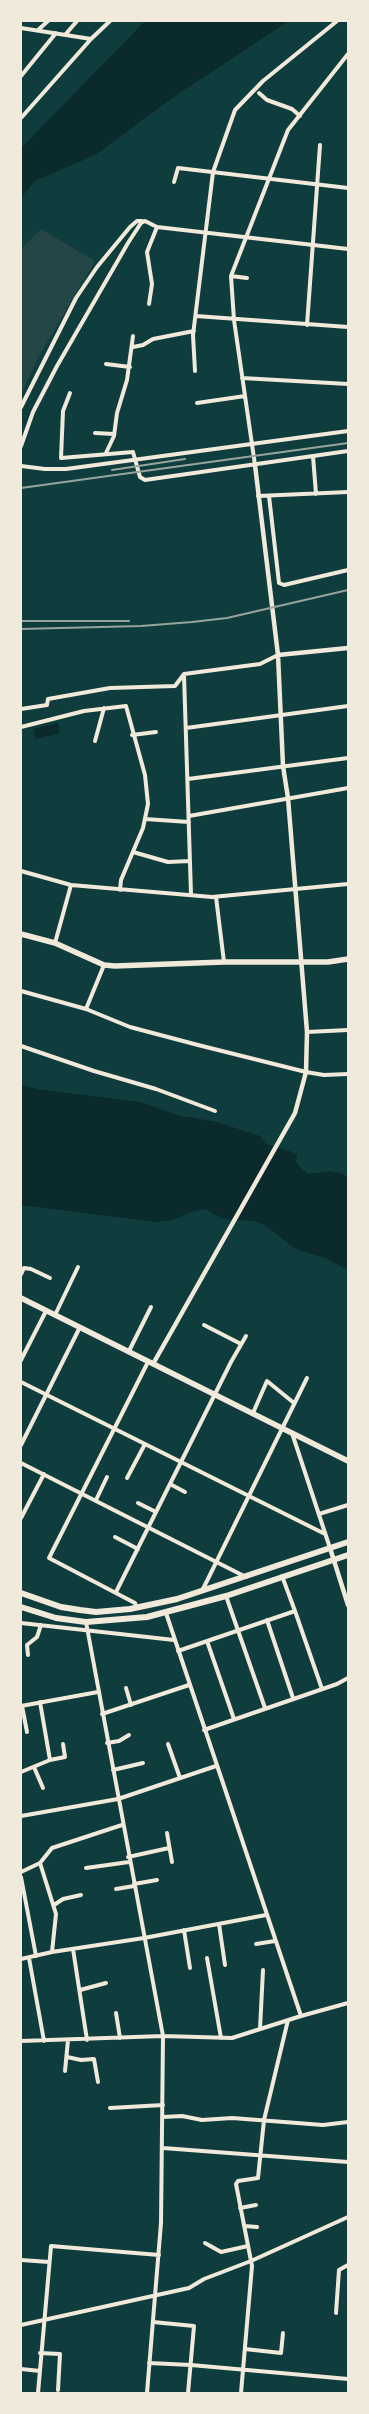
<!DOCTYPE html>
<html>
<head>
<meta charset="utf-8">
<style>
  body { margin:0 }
  #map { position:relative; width:369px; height:2414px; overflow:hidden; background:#0f3d3e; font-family:Signika,sans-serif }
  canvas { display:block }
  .frame { position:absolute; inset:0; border:22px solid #f1e9da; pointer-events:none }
</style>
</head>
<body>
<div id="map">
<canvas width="369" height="2414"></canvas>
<div class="frame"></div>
</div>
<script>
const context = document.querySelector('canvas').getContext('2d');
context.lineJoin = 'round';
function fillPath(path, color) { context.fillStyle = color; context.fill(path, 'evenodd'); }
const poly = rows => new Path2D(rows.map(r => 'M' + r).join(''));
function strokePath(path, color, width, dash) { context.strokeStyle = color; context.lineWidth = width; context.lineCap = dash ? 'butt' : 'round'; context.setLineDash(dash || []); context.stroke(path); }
const green = poly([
  [41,229,95,261,38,358,21,394,21,249]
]);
const water = poly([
  [145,21,289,21,178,94,95,155,35,181,21,198,21,148],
  [58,723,60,733,36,739,33,729],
  [21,1085,37,1089,141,1102,177,1115,217,1122,260,1136,266,1144,292,1152,297,1155,296,1162,307,1174,330,1171,343,1174,348,1177,348,1270,325,1258,295,1249,265,1225,254,1221,223,1219,205,1209,194,1211,173,1220,155,1222,21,1205]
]);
const minor = poly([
  [21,28,91,39,21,118],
  [38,30,48,21],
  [65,35,77,21],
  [91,39,110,21],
  [21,76,56,33],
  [259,93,267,100,292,109,300,116],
  [174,182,178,168,348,188],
  [231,276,247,278],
  [149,304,152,284,147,252,157,227,348,249],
  [196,316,348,327],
  [307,325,320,145],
  [133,347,143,345,153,339,194,331],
  [106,364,130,367],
  [195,371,193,335,213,172,235,110,263,81,337,21],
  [242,378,348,384],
  [70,393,63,411,61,458,133,452,140,477,145,480,348,451],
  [197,403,245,396],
  [21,407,76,298,97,267,130,227,137,221,142,221],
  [95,433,114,434],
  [21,446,33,412,57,366,128,243,141,223,145,221,157,227],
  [106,453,114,436,117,413,127,380,133,336],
  [313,456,316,494],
  [255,465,234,320,231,276,288,130,348,54],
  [21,466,45,469,66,469,348,431],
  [258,496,348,492],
  [269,496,279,583,284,585,348,570],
  [184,675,191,894],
  [21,709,47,705,48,699,110,688,175,686,184,674,260,664,278,655],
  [21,727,84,711,126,706,145,775,148,804,143,828,121,880,120,890],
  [186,728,348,706],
  [132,735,156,732],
  [95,741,104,708],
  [188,779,348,758],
  [189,816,348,788],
  [145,819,189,822],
  [133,852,168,862,190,861],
  [21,871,71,885,212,897,348,884],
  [216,897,224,962],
  [55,943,71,885],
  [21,991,86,1009,130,1027,198,1045,306,1072,324,1075,348,1074],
  [86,1009,104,965],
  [307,1032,348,1030],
  [21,1046,94,1071,156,1089,215,1111],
  [21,1274,24,1268,31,1269,50,1278],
  [55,1315,78,1267],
  [204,1325,241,1344],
  [129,1351,151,1307],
  [21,1360,46,1311],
  [21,1382,325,1534],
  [253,1413,267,1381,294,1403],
  [292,1433,330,1548],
  [21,1445,80,1327],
  [21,1463,246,1577],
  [127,1478,145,1444],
  [170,1484,185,1492],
  [96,1500,107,1477],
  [138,1503,156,1512],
  [319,1514,348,1505],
  [21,1518,44,1474],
  [115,1537,138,1549],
  [202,1591,307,1378],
  [116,1592,231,1362,246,1336],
  [226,1596,265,1708],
  [137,1608,135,1603,49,1558,148,1362],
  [295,1611,322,1689],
  [267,1620,293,1698],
  [86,1622,163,2036,161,2223,147,2393],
  [21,1623,174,1640],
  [207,1641,234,1719],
  [178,1651,295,1611,282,1576],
  [28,1655,27,1645,37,1637,41,1625],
  [126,1688,131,1705],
  [40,1702,50,1760],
  [21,1706,98,1692],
  [22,1706,27,1732],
  [102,1714,189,1685],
  [204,1730,337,1684,348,1678],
  [107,1743,119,1741,129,1735],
  [168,1744,180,1778],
  [34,1767,43,1788],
  [113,1770,143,1763],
  [21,1772,50,1760,65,1757,63,1744],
  [21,1816,118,1799,216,1766],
  [167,1833,172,1862],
  [128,1857,169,1848],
  [86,1868,129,1862],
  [21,1872,40,1863,52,1848,122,1825],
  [21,1877,36,1956],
  [134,1884,157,1880],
  [116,1889,134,1886],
  [54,1905,63,1899,81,1895],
  [219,1924,225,1965],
  [184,1930,190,1968],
  [256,1944,275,1941],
  [73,1949,87,2040],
  [52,1952,144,1938,266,1915],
  [29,1958,44,2041],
  [207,1958,221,2038],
  [21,1959,52,1952,56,1914,40,1863],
  [80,1990,106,1983],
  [116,2013,120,2038],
  [301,2016,348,2003],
  [260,2029,263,1970],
  [21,2041,163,2036,232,2038,301,2016,166,1613],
  [67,2057,81,2060,94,2059,98,2082],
  [65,2071,68,2040],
  [110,2108,163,2105],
  [163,2117,182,2116,202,2120,232,2118,323,2125,348,2122],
  [163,2148,348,2162],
  [240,2208,256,2205],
  [244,2226,257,2227],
  [205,2243,221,2252,248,2246],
  [21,2260,49,2262],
  [336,2313,339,2270,348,2265],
  [153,2322,194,2326,188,2393],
  [21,2325,189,2288,204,2279,251,2261,348,2217],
  [245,2349,281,2353,283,2333],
  [40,2353,60,2354,58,2390],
  [149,2363,191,2365,348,2379],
  [21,2369,40,2371],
  [38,2393,51,2246,159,2255],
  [241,2393,252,2266,236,2184,238,2181,258,2178,264,2120,288,2020]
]);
const tertiary = poly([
  [278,655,348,648],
  [153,1364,295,1113,306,1072,307,1032,288,798,283,766,278,655,255,465],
  [330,1548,348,1605]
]);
const secondary = poly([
  [21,934,55,943,104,965,115,966,224,962,328,962,348,959],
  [21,1298,348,1461]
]);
const trunk = poly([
  [21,1593,61,1607,80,1610,96,1612,130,1609,177,1599,348,1542],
  [21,1607,56,1618,86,1622,147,1617,226,1596,348,1555]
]);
const rail = poly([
  [112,470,185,459],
  [21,488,348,443],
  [21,621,129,621],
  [21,629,141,626,192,622,227,618,348,590]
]);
fillPath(green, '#244646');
fillPath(water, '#0a2a2b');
strokePath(minor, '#f1e9da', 4);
strokePath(tertiary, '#f1e9da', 4.5);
strokePath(secondary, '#f1e9da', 5.5);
strokePath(trunk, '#f1e9da', 6);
strokePath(rail, '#97a49c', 2);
</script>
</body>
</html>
